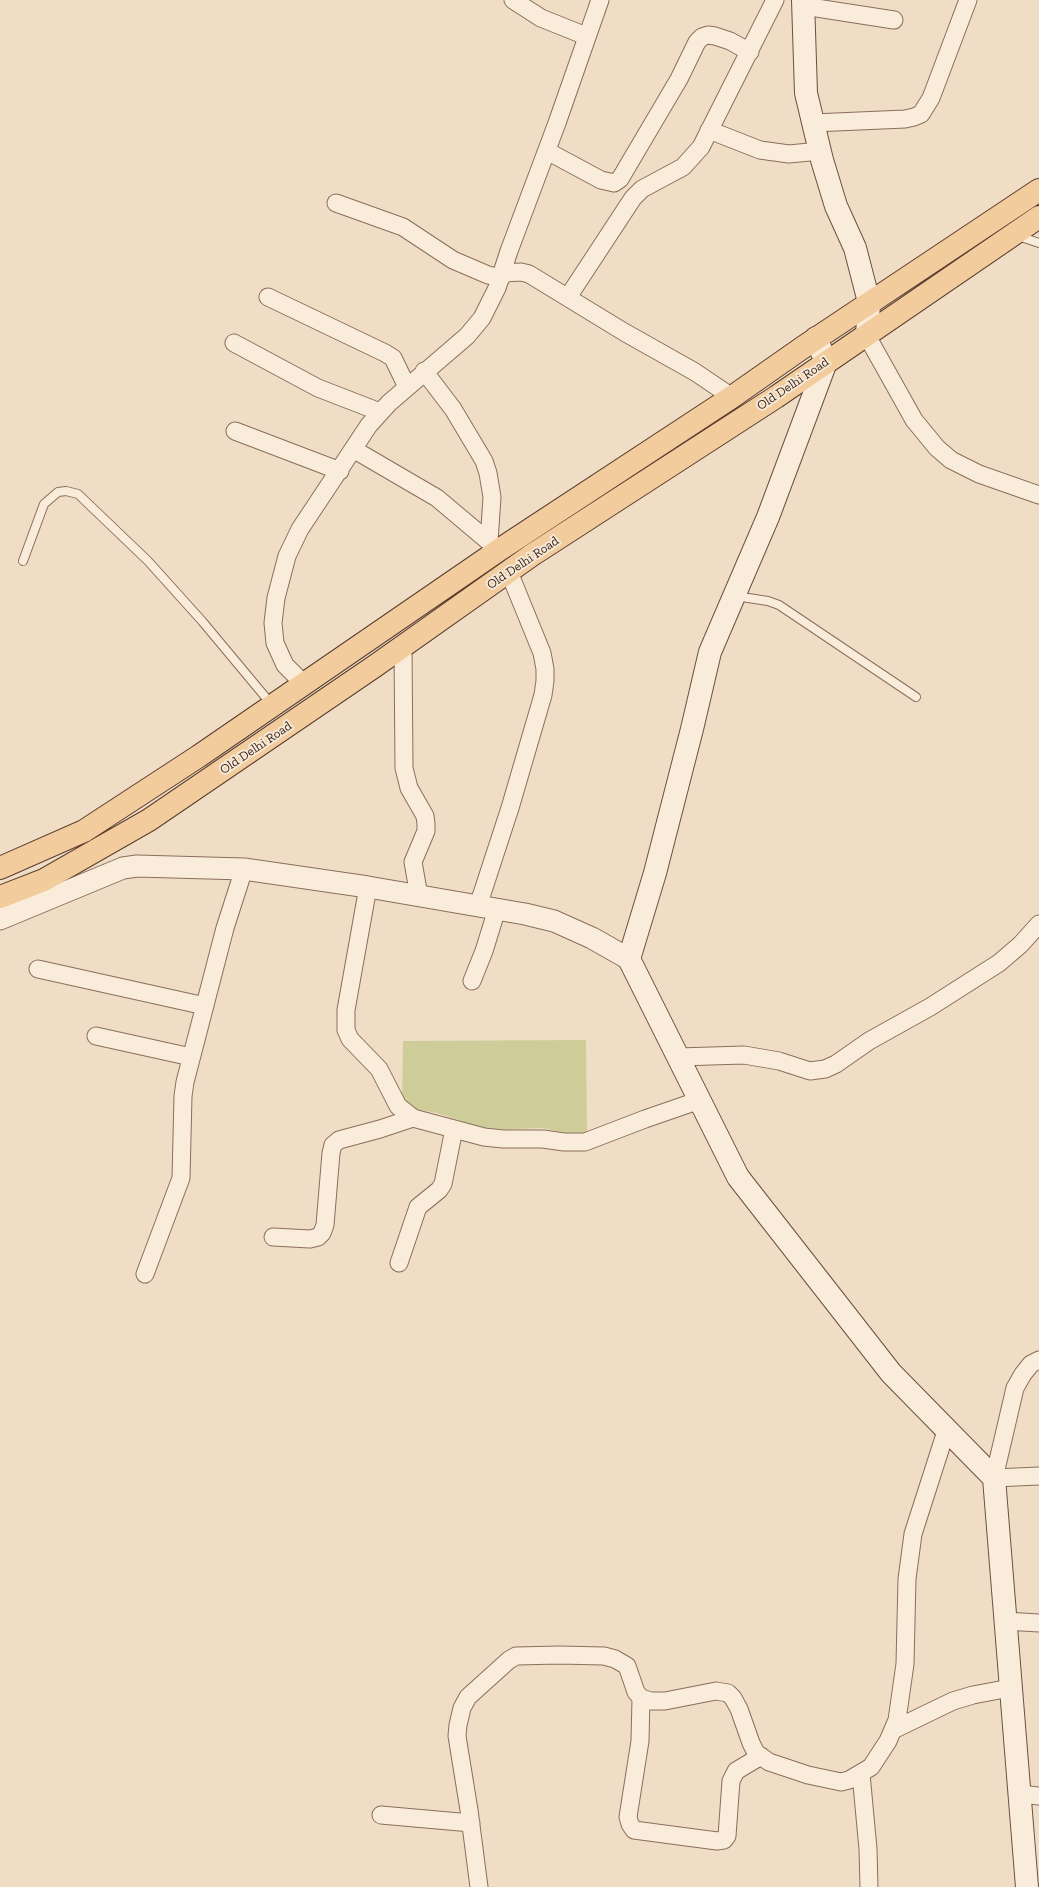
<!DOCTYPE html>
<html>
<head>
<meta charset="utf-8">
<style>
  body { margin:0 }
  canvas { display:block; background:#efddc6 }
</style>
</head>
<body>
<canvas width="1039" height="1887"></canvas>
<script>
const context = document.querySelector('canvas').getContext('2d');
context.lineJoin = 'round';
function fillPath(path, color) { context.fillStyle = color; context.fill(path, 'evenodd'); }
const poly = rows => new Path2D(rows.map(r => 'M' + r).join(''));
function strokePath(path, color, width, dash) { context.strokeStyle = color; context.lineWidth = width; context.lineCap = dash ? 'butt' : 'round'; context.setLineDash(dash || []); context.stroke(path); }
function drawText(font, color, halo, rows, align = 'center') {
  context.font = font + ' "Zilla Slab",serif'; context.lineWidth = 4; context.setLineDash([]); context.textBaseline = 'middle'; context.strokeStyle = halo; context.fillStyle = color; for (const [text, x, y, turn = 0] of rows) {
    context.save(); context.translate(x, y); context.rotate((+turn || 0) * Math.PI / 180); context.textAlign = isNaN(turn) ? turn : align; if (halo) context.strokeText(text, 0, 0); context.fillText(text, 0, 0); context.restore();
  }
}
const green = poly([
  [586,1040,587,1137,542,1128,489,1130,437,1113,402,1107,403,1041]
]);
const service = poly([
  [1018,236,1039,243],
  [23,561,44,504,58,492,66,491,78,494,148,561,202,621,272,705],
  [735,596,768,601,779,605,916,697]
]);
const minor = poly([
  [513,0,541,18,586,36],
  [804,6,894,20],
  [813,123,905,119,914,117,921,114,931,98,968,0],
  [709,130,760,150,789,154,820,151],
  [547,151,601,180,614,183,620,179,679,79,697,42,702,37,708,35,715,36,730,41,750,52],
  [336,203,403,227,453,260,488,275,501,278],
  [503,273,521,272,529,274,624,332,695,372,732,397],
  [268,297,385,353,393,358,407,387],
  [568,297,633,198,642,189,683,167,701,147,775,0],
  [867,336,914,420,937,448,951,460,979,474,1039,495],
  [234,343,318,388,380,412],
  [424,371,453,409,484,461,488,473,492,497,489,542],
  [235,431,340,471],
  [353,449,437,498,494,546],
  [403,646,404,768,409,788,425,816,426,824,426,831,413,862,419,896],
  [304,684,285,665,275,643,273,623,276,598,287,556,300,529,369,425,389,403,467,336,482,318,497,288,509,251,557,123,600,0],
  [368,887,346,1010,346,1030,350,1039,379,1069,398,1106,413,1118,484,1137,503,1139,543,1139,564,1142,585,1142,645,1119,700,1100],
  [478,906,510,808,543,695,545,681,545,669,542,653,509,572],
  [38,969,205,1006],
  [472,981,484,951,497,909],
  [96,1036,191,1057],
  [678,1057,744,1055,779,1061,810,1071,825,1069,836,1064,869,1041,930,1007,999,963,1020,945,1039,924],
  [273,1237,310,1239,318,1237,322,1233,325,1225,331,1153,333,1145,339,1140,380,1129,413,1118],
  [399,1263,418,1207,439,1190,443,1184,454,1129],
  [145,1274,181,1178,183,1096,185,1082,225,928,244,869],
  [1039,1360,1031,1364,1023,1374,1015,1388,994,1478,1039,1476],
  [1005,1621,1039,1623],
  [641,1698,640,1741,628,1817,630,1824,634,1830,717,1841,724,1840,727,1836,731,1781,736,1771,761,1756],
  [893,1730,953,1701,973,1695,1010,1688],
  [861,1774,868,1849,869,1887],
  [1019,1794,1039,1796],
  [381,1815,471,1823],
  [479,1887,469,1810,457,1736,458,1725,462,1708,468,1697,509,1660,516,1656,559,1655,604,1656,615,1659,627,1666,636,1692,641,1698,651,1701,665,1701,716,1691,728,1693,733,1698,739,1709,751,1743,756,1753,769,1762,808,1775,841,1782,849,1780,871,1767,888,1741,897,1720,905,1664,907,1579,913,1534,947,1428]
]);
const tertiary = poly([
  [0,919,123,868,137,866,244,869,368,887,525,914,554,921,592,938,629,959]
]);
const secondary = poly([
  [803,0,806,93,822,160,836,206,855,248,869,302,867,336],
  [816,338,826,362,768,517,710,652,692,729,655,873,629,959,738,1177,891,1373,994,1478,1027,1887]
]);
const primary = poly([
  [0,868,84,831,199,756,499,550,732,397,802,348,1039,190],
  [0,897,44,880,149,820,375,666,532,555,776,397,1039,217]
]);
const streetNames = [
  ["Old Delhi Road",793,384,-34],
  ["Old Delhi Road",523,563,-34],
  ["Old Delhi Road",256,748,-34]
];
fillPath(green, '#cecd99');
strokePath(service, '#8b6e5b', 10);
strokePath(minor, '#8b6e5b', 19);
strokePath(tertiary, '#8b6e5b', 23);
strokePath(secondary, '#6d4f3e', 24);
strokePath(primary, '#593d2f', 24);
strokePath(service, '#faecda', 8);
strokePath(minor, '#faecda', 17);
strokePath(tertiary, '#faecda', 21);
strokePath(secondary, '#faecda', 22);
strokePath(primary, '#f3cc9d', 22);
drawText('13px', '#3b291f', '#f7e8d6', streetNames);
</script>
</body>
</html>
